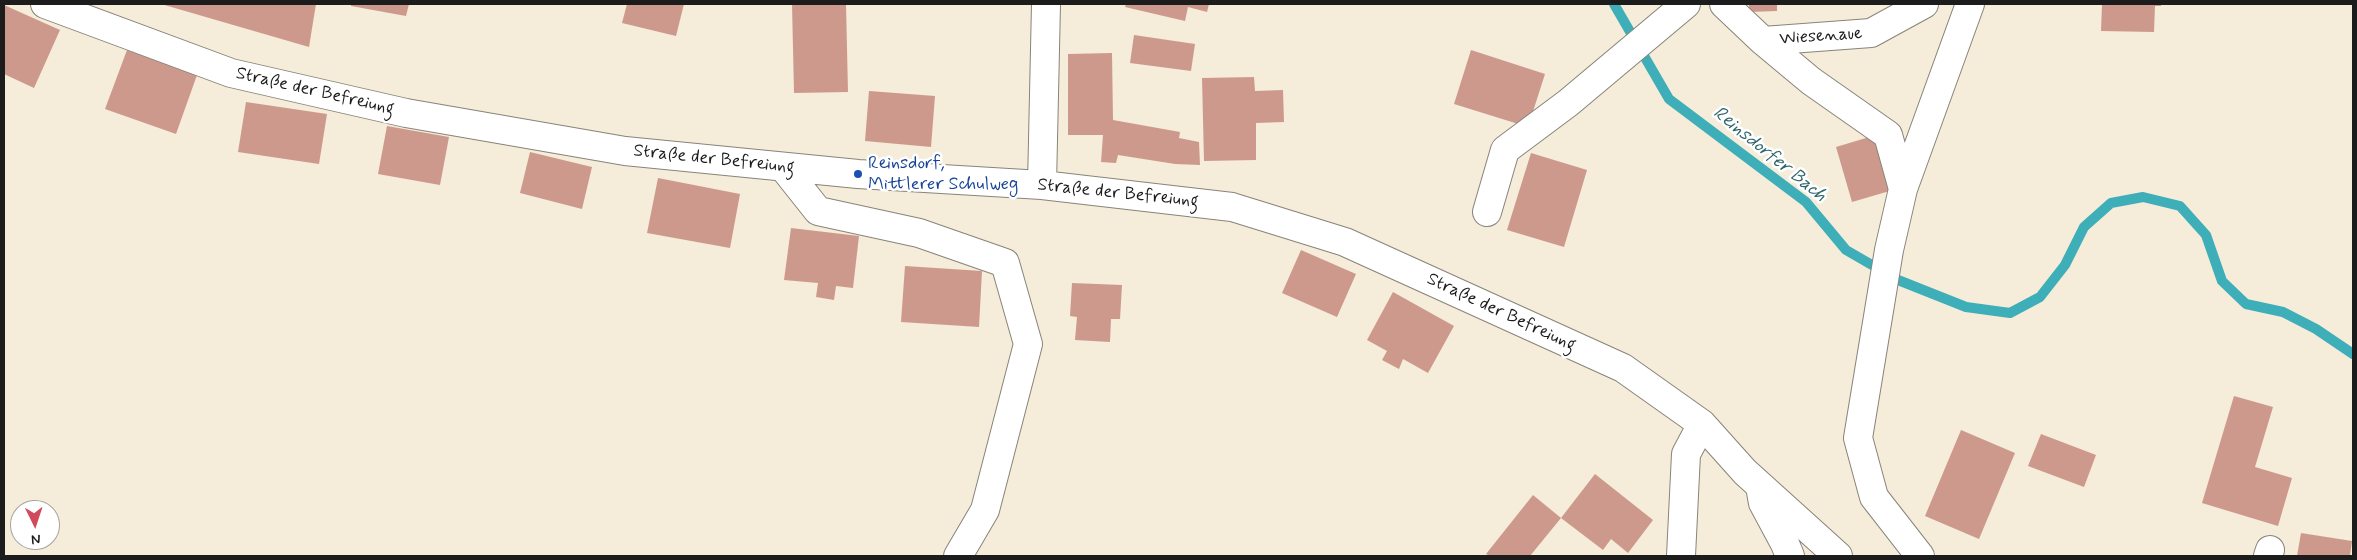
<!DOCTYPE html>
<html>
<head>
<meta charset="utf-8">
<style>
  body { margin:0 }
  #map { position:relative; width:2357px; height:560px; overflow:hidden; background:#f5ecd9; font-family:Mynerve,sans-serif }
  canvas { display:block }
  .frame { position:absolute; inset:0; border:5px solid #1c1c1c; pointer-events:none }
  .north { position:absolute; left:10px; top:500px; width:50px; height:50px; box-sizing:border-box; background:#fff; border:1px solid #a4a4a4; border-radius:50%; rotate:176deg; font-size:14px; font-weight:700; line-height:20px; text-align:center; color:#1c1c1c }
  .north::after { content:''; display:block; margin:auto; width:18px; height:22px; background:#d1495b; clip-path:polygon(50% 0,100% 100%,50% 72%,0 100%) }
</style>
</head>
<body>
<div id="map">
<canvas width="2357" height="560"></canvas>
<div class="frame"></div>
<div class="north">N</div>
</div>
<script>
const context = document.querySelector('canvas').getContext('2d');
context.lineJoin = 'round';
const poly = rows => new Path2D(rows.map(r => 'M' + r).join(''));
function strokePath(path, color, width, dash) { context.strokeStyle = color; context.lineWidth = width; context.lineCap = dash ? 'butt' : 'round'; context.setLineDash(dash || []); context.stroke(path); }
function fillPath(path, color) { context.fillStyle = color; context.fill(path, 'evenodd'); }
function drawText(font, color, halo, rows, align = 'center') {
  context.font = font + ' Mynerve,sans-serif'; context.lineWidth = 5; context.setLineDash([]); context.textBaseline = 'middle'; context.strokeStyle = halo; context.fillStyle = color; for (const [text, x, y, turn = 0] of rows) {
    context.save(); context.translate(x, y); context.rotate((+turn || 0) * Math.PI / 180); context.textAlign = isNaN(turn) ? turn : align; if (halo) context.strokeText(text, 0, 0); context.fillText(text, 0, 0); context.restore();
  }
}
const stream = poly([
  [1614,4,1669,99,1806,202,1846,250,1898,280,1966,307,2010,313,2040,297,2065,265,2084,227,2111,203,2143,197,2180,206,2206,235,2222,281,2246,304,2283,312,2316,329,2353,354]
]);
const building = poly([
  [161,4,316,4,309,47],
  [351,4,409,4,406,16,351,6],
  [627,4,684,4,676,36,622,23],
  [792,4,846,4,848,92,794,93],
  [1126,4,1209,4,1207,12,1188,7,1185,21,1125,7],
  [1749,4,1777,4,1777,11,1749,12],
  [2102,4,2161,4,2161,6,2155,6,2154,32,2101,31],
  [4,5,60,30,34,88,4,74],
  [1134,35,1195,44,1191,71,1130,63],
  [127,50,197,75,176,134,105,109],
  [1471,50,1545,74,1528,127,1454,104],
  [1112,53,1113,120,1180,132,1179,138,1199,142,1200,165,1175,164,1118,155,1116,163,1101,162,1103,135,1068,135,1068,54],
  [1254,77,1255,91,1283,90,1284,122,1256,123,1256,160,1204,161,1202,78],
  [869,91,935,96,931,147,865,141],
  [246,102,327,114,319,164,238,152],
  [387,126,449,137,440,185,378,174],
  [1876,135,1893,190,1852,202,1836,147],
  [530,152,592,167,582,209,520,193],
  [1531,153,1587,170,1564,247,1507,230],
  [658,178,740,194,730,248,647,233],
  [791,228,859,236,853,288,836,286,834,300,816,297,818,283,784,280],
  [1301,250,1356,274,1337,317,1282,293],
  [905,266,982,271,979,327,901,322],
  [1072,283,1122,285,1120,319,1111,319,1110,342,1075,340,1077,317,1070,316],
  [1393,292,1454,326,1428,373,1403,359,1399,369,1382,360,1387,351,1367,340],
  [2234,396,2273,407,2255,467,2292,478,2278,526,2202,503],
  [1961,430,2015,453,1979,539,1925,516],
  [2041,434,2096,455,2084,487,2028,466],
  [1595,474,1653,520,1628,553,1611,539,1603,550,1561,518,1530,556,1490,556,1486,554,1533,495,1561,518],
  [2301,533,2352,541,2350,556,2297,556]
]);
const minor = poly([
  [45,4,231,73,406,113,625,151,858,174,1042,185,1232,207,1345,242,1623,368,1702,424,1745,472,1838,556],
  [1724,4,1763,41,1871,33,1924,4],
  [1763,41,1811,81,1888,135,1903,189,1889,250,1858,438,1874,497,1920,556],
  [783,167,818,211,919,233,1005,263,1028,344,985,510,958,556],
  [1042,185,1046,4],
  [1903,189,1970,4],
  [1487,212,1505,150,1568,103,1686,4],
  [1761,492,1763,503,1785,544,1790,556],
  [1681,556,1686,454,1702,424],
  [2268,556,2270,550]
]);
const markers = [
  [858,174,5,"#1a4fb4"]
];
const streetNames = [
  ["Wiesenaue",1821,37,-4],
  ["Straße der Befreiung",315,92,13],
  ["Straße der Befreiung",714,160,6],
  ["Straße der Befreiung",1118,194,6],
  ["Straße der Befreiung",1501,313,25]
];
const transitNames = [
  ["Reinsdorf,",868,164],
  ["Mittlerer Schulweg",868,185]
];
const waterNames = [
  ["Reinsdorfer Bach",1769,155,39]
];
strokePath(stream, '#3eaeb8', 10);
fillPath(building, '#ce998d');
strokePath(minor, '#88847a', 30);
strokePath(minor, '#fff', 28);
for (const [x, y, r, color] of markers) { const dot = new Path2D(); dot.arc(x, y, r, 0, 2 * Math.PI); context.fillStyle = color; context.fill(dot); strokePath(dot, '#fff', 2); }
drawText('18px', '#1c1c1c', '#fff', streetNames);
drawText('18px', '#164399', '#fff', transitNames, 'left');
drawText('italic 19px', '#2d656a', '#fff', waterNames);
</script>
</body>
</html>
